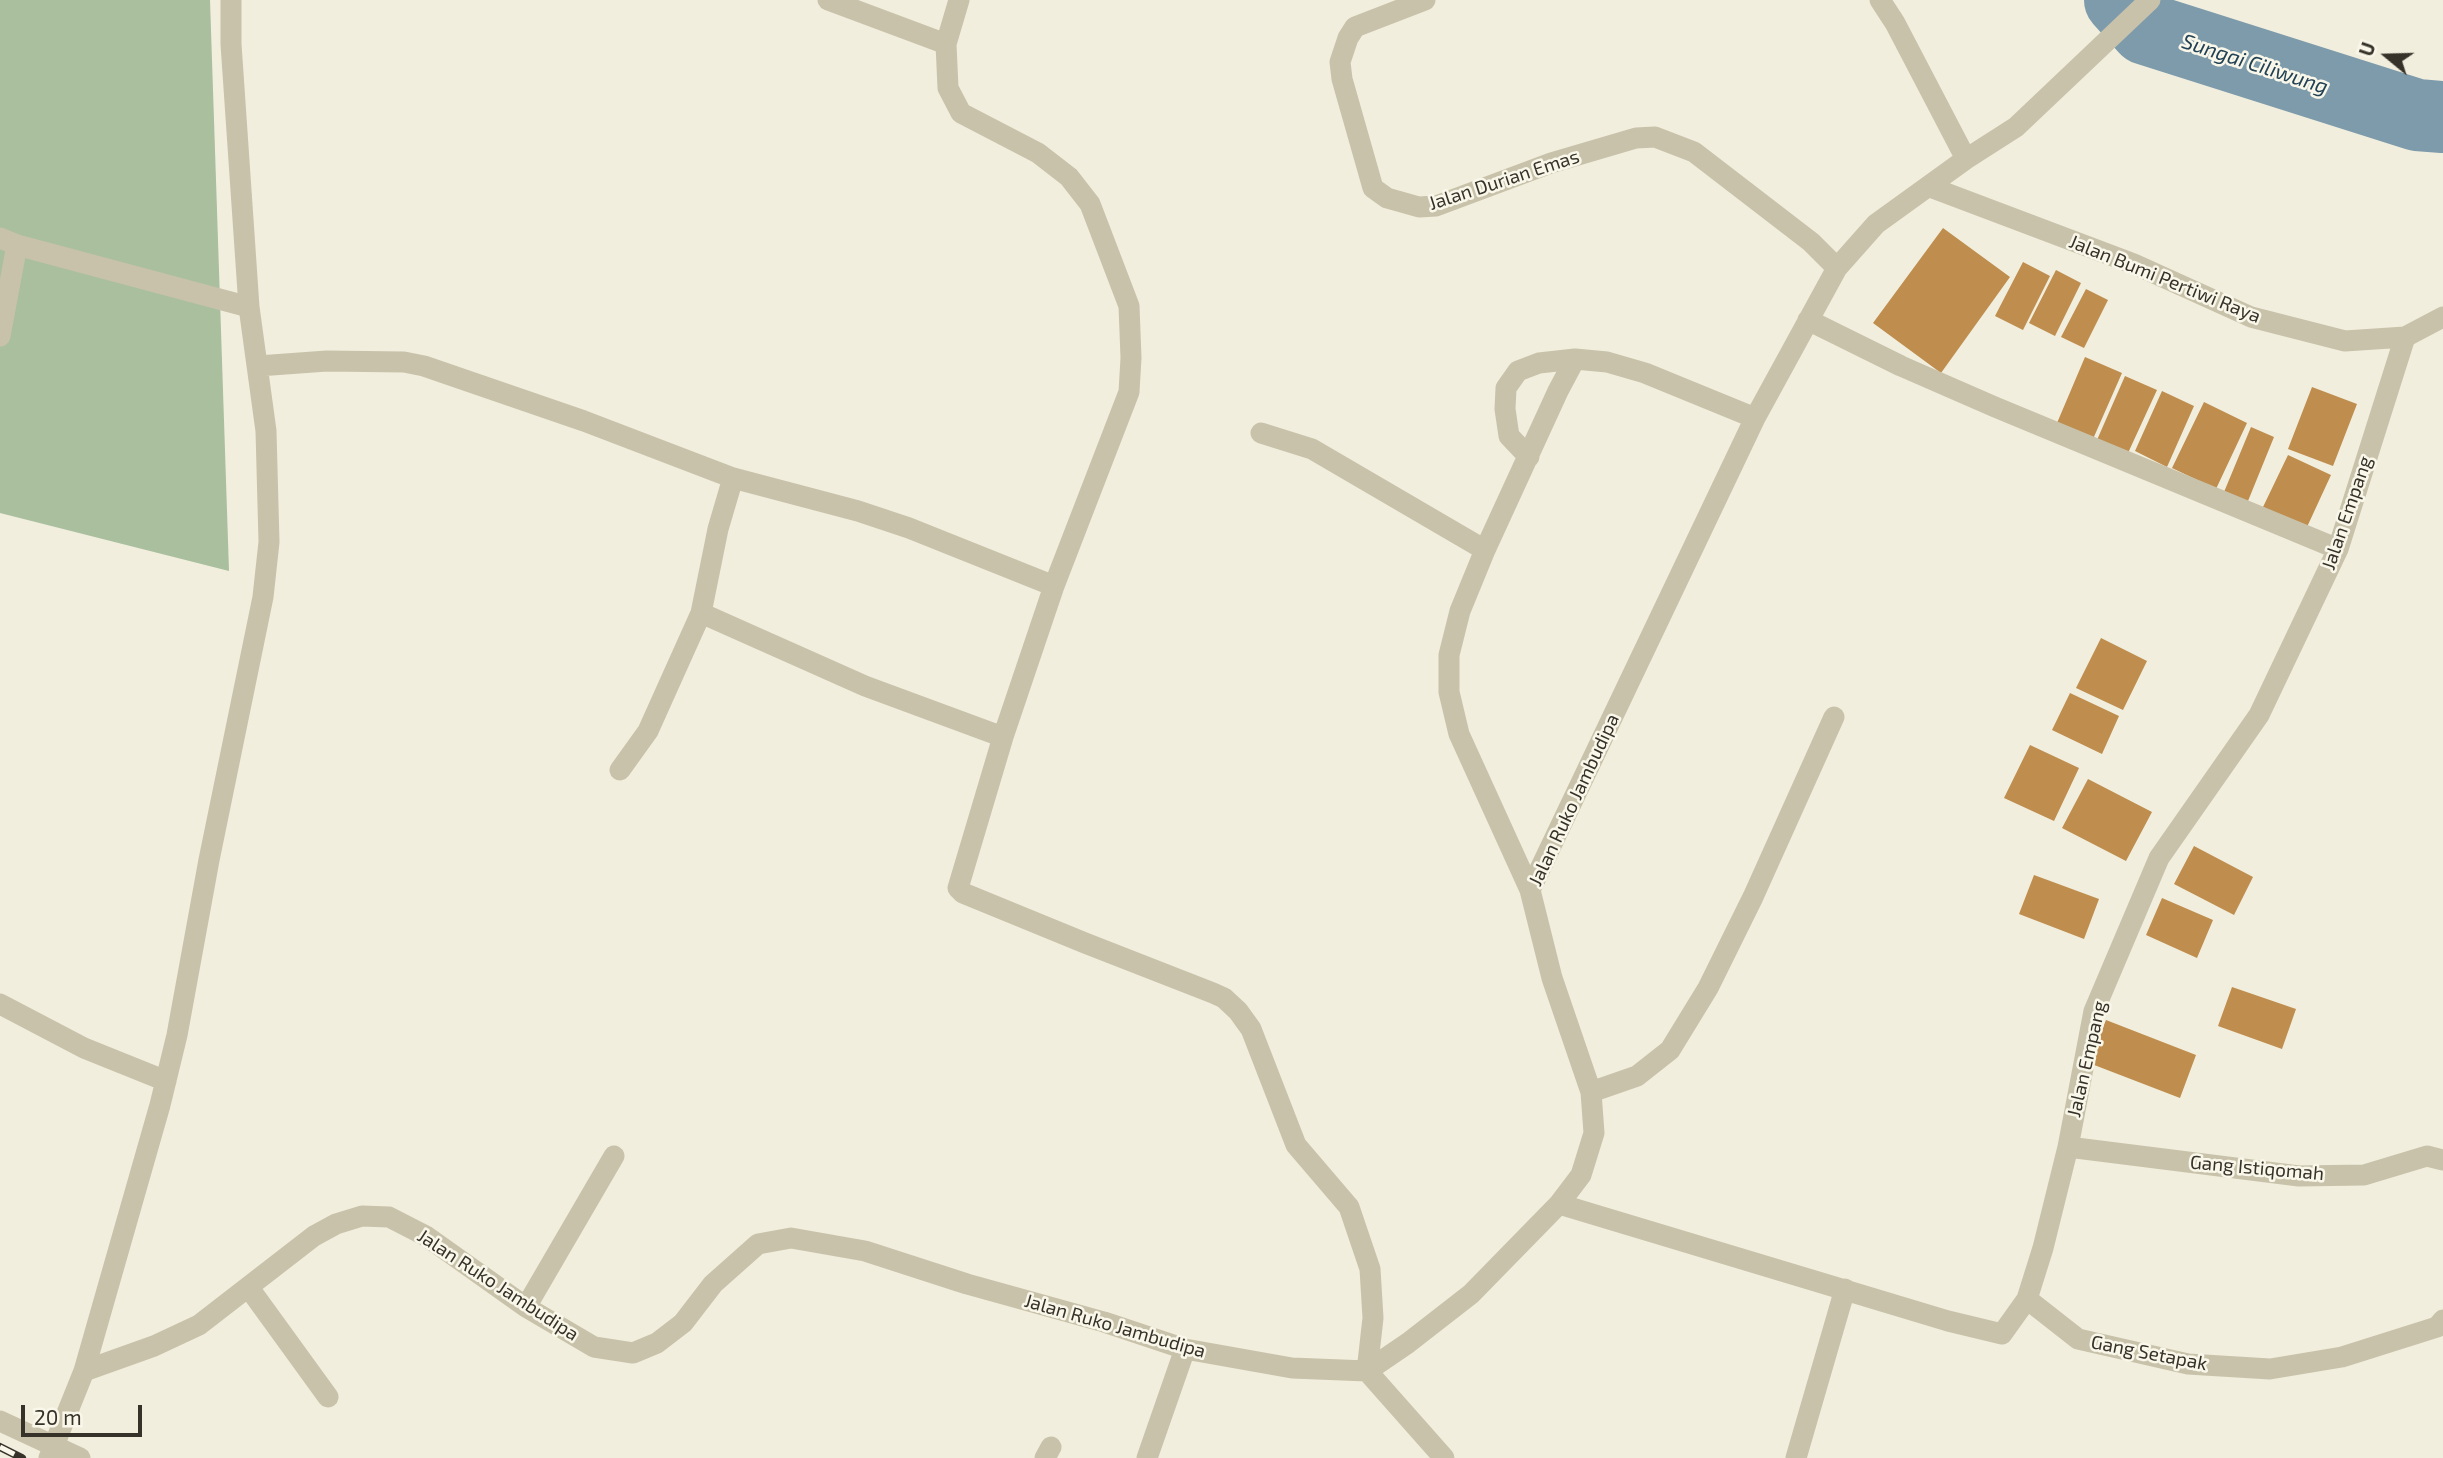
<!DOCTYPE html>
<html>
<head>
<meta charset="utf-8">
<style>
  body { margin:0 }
  #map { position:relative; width:2443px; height:1458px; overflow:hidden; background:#f1eedd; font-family:"Exo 2",sans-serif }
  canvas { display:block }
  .north { position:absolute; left:2352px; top:21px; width:70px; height:70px; -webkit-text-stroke:5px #f9f7e9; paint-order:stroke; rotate:289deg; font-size:19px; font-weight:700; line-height:28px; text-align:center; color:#363129 }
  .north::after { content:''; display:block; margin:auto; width:24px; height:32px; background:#363129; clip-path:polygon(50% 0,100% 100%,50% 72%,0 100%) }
  .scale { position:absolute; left:21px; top:1405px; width:121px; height:32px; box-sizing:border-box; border:4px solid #363129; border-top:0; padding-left:9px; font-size:21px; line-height:24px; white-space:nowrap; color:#363129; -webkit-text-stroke:5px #f9f7e9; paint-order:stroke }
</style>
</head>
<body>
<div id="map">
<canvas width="2443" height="1458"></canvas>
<div class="north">U</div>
<div class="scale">20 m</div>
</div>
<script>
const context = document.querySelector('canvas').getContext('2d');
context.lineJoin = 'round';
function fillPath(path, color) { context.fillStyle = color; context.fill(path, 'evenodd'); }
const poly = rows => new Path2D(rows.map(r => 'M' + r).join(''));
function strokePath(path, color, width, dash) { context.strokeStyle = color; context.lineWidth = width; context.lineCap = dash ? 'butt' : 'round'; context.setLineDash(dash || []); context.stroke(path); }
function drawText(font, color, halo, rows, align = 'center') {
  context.font = font + ' "Exo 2",sans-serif'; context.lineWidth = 5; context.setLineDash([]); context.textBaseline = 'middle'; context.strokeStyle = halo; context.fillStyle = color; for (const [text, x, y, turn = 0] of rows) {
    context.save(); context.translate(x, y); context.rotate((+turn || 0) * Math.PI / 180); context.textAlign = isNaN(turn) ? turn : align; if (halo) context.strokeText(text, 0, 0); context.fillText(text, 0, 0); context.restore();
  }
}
const green = poly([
  [0,0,210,0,229,571,0,513]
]);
const river = poly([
  [2120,0,2146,29,2417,115,2443,117]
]);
const building = poly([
  [1943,228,2010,277,1941,373,1873,323],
  [2023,262,2050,276,2023,330,1995,316],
  [2056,270,2081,283,2055,336,2029,323],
  [2086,289,2108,300,2084,348,2061,337],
  [2085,357,2122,373,2093,439,2057,423],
  [2125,376,2157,390,2128,453,2097,440],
  [2312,387,2357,404,2333,466,2288,449],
  [2162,391,2194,406,2167,467,2135,451],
  [2204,402,2247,423,2216,489,2172,468],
  [2251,427,2274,437,2248,501,2224,492],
  [2288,455,2331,475,2307,527,2263,507],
  [2101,638,2147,661,2123,710,2076,688],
  [2070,693,2119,716,2102,754,2052,730],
  [2030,745,2079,768,2054,821,2004,798],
  [2088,779,2152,812,2126,861,2062,828],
  [2194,846,2253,877,2234,915,2174,884],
  [2034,875,2099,899,2084,939,2019,914],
  [2162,898,2213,920,2197,958,2146,935],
  [2232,987,2296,1009,2282,1049,2218,1026],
  [2106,1020,2196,1055,2180,1098,2089,1063]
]);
const minor = poly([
  [828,0,946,44],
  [959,0,946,44,948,88,961,113,1038,153,1069,177,1090,204,1129,306,1131,358,1129,392,1054,586,1003,737,958,888,963,893,1085,943,1213,993,1224,998,1238,1011,1251,1029,1296,1145,1349,1207,1370,1269,1373,1318,1367,1371,1444,1458],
  [1425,0,1355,27,1348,38,1340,62,1342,79,1373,188,1387,198,1419,207,1436,206,1551,163,1636,138,1655,137,1694,152,1811,242,1837,268],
  [1880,0,1895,23,1966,159],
  [1930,187,2134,264,2251,317,2345,341,2405,337,2443,317],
  [0,238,17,245,249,307],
  [1808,320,1901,366,1995,407,2338,549],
  [0,336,17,245],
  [258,366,327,361,404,362,424,366,584,421,733,478,858,511,909,528,1054,586],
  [1261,433,1312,449,1485,550],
  [1529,457,1509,436,1505,409,1506,388,1518,371,1539,363,1575,359],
  [701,613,865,686,1003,737],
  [620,770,648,731,701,613,718,529,733,478],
  [1530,890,1459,734,1449,692,1449,655,1460,611,1485,550,1558,391,1575,359,1607,362,1645,373,1755,418],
  [0,1004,84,1048,166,1081],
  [1591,1092,1637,1076,1670,1050,1708,988,1753,897,1834,717],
  [2068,1147,2299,1176,2364,1175,2427,1156,2443,1160],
  [1559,1204,1948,1321,2002,1334,2027,1299,2043,1248,2068,1147,2094,1011,2159,858,2259,715,2338,549,2405,337],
  [249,1288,328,1397],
  [2027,1299,2078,1339,2188,1364,2270,1369,2342,1357,2437,1327,2443,1320],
  [526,1307,614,1156],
  [84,1371,154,1346,199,1325,314,1236,336,1224,362,1216,389,1217,426,1236,526,1307,594,1347,633,1353,657,1343,683,1323,713,1284,758,1244,791,1238,865,1251,967,1284,1104,1322,1185,1349,1292,1368,1367,1371,1408,1343,1471,1294,1559,1204,1581,1175,1594,1133,1591,1092,1552,978,1530,890,1755,418,1837,268,1876,224,1966,159,2016,127,2150,0],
  [0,1421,80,1458],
  [49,1458,84,1371,160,1105,177,1035,209,860,263,597,269,542,266,431,249,307,231,44,231,0],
  [1045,1458,1051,1447],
  [1147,1458,1185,1349],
  [1796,1458,1845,1289]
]);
const rail = poly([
  [0,1447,22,1458]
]);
const streetNames = [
  ["Jalan Durian Emas",1504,180,-18],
  ["Jalan Bumi Pertiwi Raya",2165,279,22],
  ["Jalan Empang",2347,513,-71],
  ["Jalan Ruko Jambudipa",1574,800,-65],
  ["Jalan Empang",2087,1059,-77],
  ["Gang Istiqomah",2257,1168,5],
  ["Jalan Ruko Jambudipa",498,1285,33],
  ["Jalan Ruko Jambudipa",1115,1326,16],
  ["Gang Setapak",2149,1353,11]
];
const waterNames = [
  ["Sungai Ciliwung",2255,64,18]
];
fillPath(green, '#a9bf9e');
strokePath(river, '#7e9bac', 72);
fillPath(building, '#bf8d4d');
strokePath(minor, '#c8c2aa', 21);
strokePath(rail, '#363129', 8);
strokePath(rail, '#f9f7e9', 5, [16]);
drawText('19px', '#363129', '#f9f7e9', streetNames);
drawText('italic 21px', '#214155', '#f9f7e9', waterNames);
</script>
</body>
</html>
